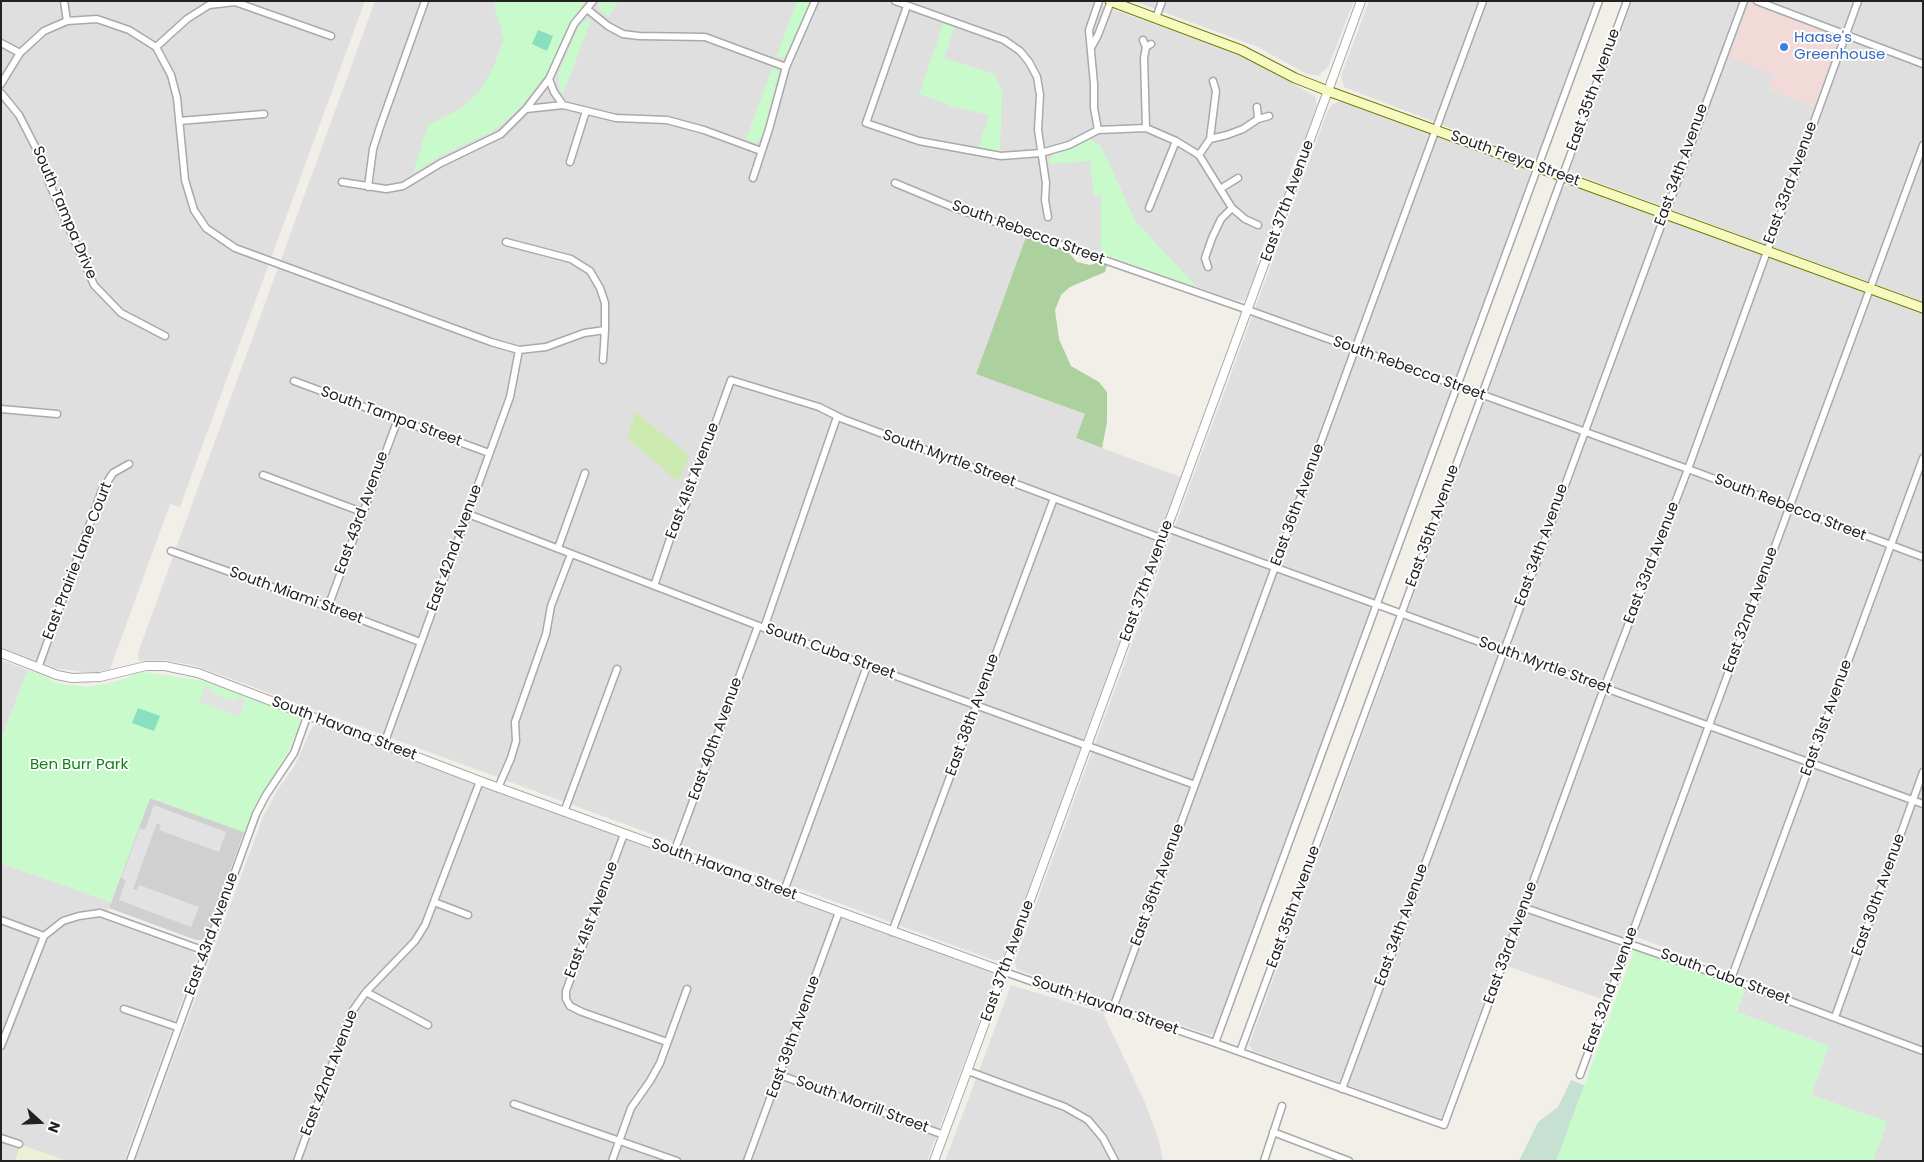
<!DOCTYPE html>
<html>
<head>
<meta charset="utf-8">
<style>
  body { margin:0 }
  #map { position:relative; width:1924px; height:1162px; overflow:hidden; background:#f2efe9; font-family:Poppins,sans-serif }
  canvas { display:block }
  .frame { position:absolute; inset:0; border:2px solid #222; pointer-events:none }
  .north { position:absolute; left:15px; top:1097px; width:50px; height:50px; -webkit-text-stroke:4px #fff; paint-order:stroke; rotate:110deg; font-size:14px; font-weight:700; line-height:20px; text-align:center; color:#222 }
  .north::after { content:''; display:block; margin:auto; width:18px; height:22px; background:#222; clip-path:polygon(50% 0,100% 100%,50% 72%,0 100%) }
</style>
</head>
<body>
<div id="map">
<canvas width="1924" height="1162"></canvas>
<div class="frame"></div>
<div class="north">N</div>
</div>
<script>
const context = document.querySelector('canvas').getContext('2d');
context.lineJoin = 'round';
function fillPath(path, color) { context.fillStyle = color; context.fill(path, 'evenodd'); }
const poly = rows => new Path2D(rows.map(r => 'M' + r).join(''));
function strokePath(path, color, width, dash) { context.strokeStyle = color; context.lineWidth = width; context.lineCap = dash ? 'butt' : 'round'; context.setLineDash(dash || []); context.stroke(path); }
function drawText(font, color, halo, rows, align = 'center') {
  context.font = font + ' Poppins,sans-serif'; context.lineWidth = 4; context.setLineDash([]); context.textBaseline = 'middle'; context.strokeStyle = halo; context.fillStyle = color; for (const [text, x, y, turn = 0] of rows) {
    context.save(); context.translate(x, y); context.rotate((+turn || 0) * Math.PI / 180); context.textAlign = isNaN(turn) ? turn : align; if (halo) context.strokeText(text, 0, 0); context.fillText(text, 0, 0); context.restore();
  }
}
const residential = poly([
  [1,1,365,1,180,507,170,504,110,669,98,672,84,672,53,668,1,647],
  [375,1,1090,1,1239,55,1262,66,1315,96,1317,106,1302,149,1297,154,1286,183,1287,189,1270,235,1265,240,1257,263,1258,269,1247,297,1244,301,1234,300,1101,253,1098,254,1029,229,976,374,1085,414,1077,439,1181,477,1004,956,1001,960,993,960,196,666,166,660,139,661,138,653],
  [1134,1,1354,1,1328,67,1318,76,1305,73,1258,47],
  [1369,1,1596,1,1538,156,1531,159,1344,87,1341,76],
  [1632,1,1923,1,1923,302,1572,173,1570,169],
  [1775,74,1814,106,1769,89],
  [1337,102,1342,102,1527,168,1530,171,1531,176,1217,1031,1210,1035,1020,971,1016,968,1015,961,1328,110,1333,104],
  [1572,185,1923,313,1923,1161,1873,1161,1887,1122,1811,1095,1829,1046,1737,1012,1749,979,1626,933,1602,999,1498,963,1441,1119,1253,1051,1249,1045,1562,189,1565,186],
  [1,660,28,670,1,739],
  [317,724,990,971,995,977,995,981,927,1161,135,1161,263,817,278,789,295,765,312,727],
  [1,863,111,902,105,920,191,951,197,956,197,960,124,1161,67,1161,21,1145,15,1161,1,1161],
  [1011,985,1103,1013,1146,1105,1159,1141,1163,1161,945,1161]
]);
const commercial = poly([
  [1749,3,1840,37,1814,106,1769,89,1774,74,1729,57]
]);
const religious = poly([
  [150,798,244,832,207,935,202,940,196,940,109,908]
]);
const farmland = poly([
  [21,1145,67,1161,15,1161]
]);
const grass = poly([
  [636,412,690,456,678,481,627,438]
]);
const forest = poly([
  [1026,237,1067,251,1077,262,1090,265,1100,262,1107,265,1105,272,1070,287,1061,295,1055,310,1059,339,1071,366,1099,382,1107,392,1107,422,1102,448,1076,438,1085,414,976,374]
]);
const wetland = poly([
  [1571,1080,1584,1085,1636,1161,1519,1161,1538,1122,1558,1107]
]);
const park = poly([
  [495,1,586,1,571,21,557,56,547,73,521,107,505,122,491,132,439,157,413,173,428,125,460,109,481,90,494,66,504,39,495,10],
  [600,1,619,1,608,17,598,8],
  [797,1,811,1,787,54,784,57,776,57],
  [587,19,591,20,563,94,559,88,558,74,579,26],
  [944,22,955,26,944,58,994,74,1002,91,1000,151,978,148,989,115,954,107,919,94],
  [773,66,777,68,779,73,762,137,757,142,753,142,746,139],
  [1089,139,1101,146,1136,222,1197,287,1101,253,1101,195,1094,196,1090,161,1049,164,1049,160,1055,151],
  [28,670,49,678,55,683,87,687,111,683,127,678,132,674,144,672,203,681,296,715,299,716,300,724,289,750,255,805,244,832,150,798,111,902,1,863,1,739],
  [1634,950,1745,989,1737,1012,1829,1046,1811,1095,1887,1122,1873,1161,1556,1161]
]);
const pitch = poly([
  [538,30,553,36,547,51,532,44],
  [138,708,160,716,154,731,132,723]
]);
const parking = poly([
  [205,686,210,688,213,693,235,701,238,697,245,700,239,717,199,702],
  [154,805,226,832,219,852,159,830,161,825,157,823,133,889,137,890,139,885,199,907,191,927,119,900,126,880,121,878,140,828,145,830]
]);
const minor = poly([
  [64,1,67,21],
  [895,1,1004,40,1020,51,1029,62,1037,77,1040,95,1038,130,1046,183,1045,200,1048,217],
  [1757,1,1923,64],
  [907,6,866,123,919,141,1001,156,1041,153,1069,145,1098,130,1146,128,1176,141,1199,155,1232,208,1245,219,1258,225],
  [587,9,608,26,623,34,639,36,705,37,786,67],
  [1156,18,1162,1],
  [1143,40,1146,47],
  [1,43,20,53],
  [1092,46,1098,35,1111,1],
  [156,47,187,19,209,5,235,2,331,36],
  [549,79,554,92,563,105],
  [1,84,20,53,44,31,67,21,97,19,129,30,156,47,171,75,177,98,185,180,194,210,206,228,235,248,491,342,519,350,546,347,584,333,605,330,603,360],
  [1,93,19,115,39,154,50,185,94,285,121,313,165,336],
  [1257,107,1258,119],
  [526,109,563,105,616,118,667,120,704,130,761,151],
  [179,121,264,114],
  [1146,128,1144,58,1146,47,1151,44],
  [1098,130,1094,108,1094,84,1089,30,1099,1],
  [1210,139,1216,91,1213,81],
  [1199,155,1210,139,1227,135,1243,129,1258,119,1269,116],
  [570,162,586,111],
  [753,178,769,129,786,67,815,1],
  [342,182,386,189,403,186,441,163,501,134,526,109,549,79,574,24,593,1],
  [895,183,955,208,1248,310,1688,469,1923,557],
  [368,187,373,149,380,127,425,1],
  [1220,189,1238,178],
  [1149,208,1176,141],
  [506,242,571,259,590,271,600,288,605,303,605,330],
  [1208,267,1205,258,1212,238,1221,219,1232,208],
  [294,381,489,453],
  [1,409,57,414],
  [263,475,362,512],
  [468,514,764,628,1195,785],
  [1167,528,1923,804],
  [558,548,585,473],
  [171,551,328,607,420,642],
  [654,586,673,530,686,504,689,486,714,427,731,380,819,407,843,419,1163,539],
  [328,607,398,419],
  [764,628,837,417],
  [38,668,102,490,113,473,129,464],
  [384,744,510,397,519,350],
  [498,788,511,758,516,741,515,722,546,634,551,606,571,554],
  [564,812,617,669],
  [624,834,566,991,566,999,570,1006,582,1012,667,1042],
  [674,852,758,626],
  [784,891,867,666],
  [434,902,468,915],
  [1525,908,1731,979,1923,1051],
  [1,920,44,936],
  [892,932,1054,498],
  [1005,972,1107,1008,1113,1008,1215,1043,1444,1125,1604,688,1688,469,1858,1],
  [1731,979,1923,458],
  [366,992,428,1025],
  [1113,1008,1483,1],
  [124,1009,177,1027],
  [1835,1017,1923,772],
  [1215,1043,1599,1],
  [1,1046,44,936,63,921,79,916,100,913,205,951],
  [1240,1052,1627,1],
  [968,1071,1065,1107,1088,1120,1103,1138,1115,1161],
  [780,1075,944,1135],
  [1580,1075,1923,145],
  [1342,1089,1744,1],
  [514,1104,677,1161],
  [1273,1132,1349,1161],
  [1,1138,19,1144],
  [130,1161,256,814,266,795,294,753,308,714],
  [297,1161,351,1013,366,992,415,941,425,925,480,781],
  [612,1161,631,1108,650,1081,660,1063,687,989],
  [747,1161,839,912],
  [1264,1161,1282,1106]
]);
const tertiary = poly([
  [1,653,57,675,72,678,100,677,146,666,165,666,198,673,480,781,1005,972],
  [934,1161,1361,1]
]);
const secondary = poly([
  [1110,1,1241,50,1295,78,1328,91,1923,308]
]);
const markers = [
  [1784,47,5,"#3f7fe0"]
];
const shopNames = [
  ["Haase's",1794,38],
  ["Greenhouse",1794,55]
];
const streetNames = [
  ["East 35th Avenue",1594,90,-70],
  ["South Freya Street",1515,159,20],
  ["East 34th Avenue",1682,165,-70],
  ["East 33rd Avenue",1791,183,-70],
  ["East 37th Avenue",1288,201,-70],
  ["South Tampa Drive",64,213,67],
  ["South Rebecca Street",1028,233,20],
  ["South Rebecca Street",1409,369,20],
  ["South Tampa Street",391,417,20],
  ["South Myrtle Street",949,459,20],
  ["East 41st Avenue",693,481,-69],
  ["East 36th Avenue",1298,505,-70],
  ["South Rebecca Street",1790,508,21],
  ["East 43rd Avenue",362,513,-70],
  ["East 35th Avenue",1433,526,-70],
  ["East 34th Avenue",1542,545,-70],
  ["East 42nd Avenue",455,548,-70],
  ["East Prairie Lane Court",78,561,-69],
  ["East 33rd Avenue",1652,563,-69],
  ["East 37th Avenue",1147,581,-70],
  ["South Miami Street",296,596,20],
  ["East 32nd Avenue",1751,610,-70],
  ["South Cuba Street",830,652,20],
  ["South Myrtle Street",1545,666,20],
  ["East 38th Avenue",973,715,-70],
  ["East 31st Avenue",1827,718,-70],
  ["South Havana Street",344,729,21],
  ["East 40th Avenue",716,739,-70],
  ["South Havana Street",724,870,20],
  ["East 36th Avenue",1158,885,-70],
  ["East 30th Avenue",1879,895,-70],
  ["East 35th Avenue",1294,907,-70],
  ["East 41st Avenue",592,920,-69],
  ["East 34th Avenue",1402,925,-70],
  ["East 43rd Avenue",212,934,-70],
  ["East 33rd Avenue",1511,943,-70],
  ["East 37th Avenue",1008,961,-70],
  ["South Cuba Street",1725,977,20],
  ["East 32nd Avenue",1611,990,-70],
  ["South Havana Street",1105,1006,19],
  ["East 39th Avenue",794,1037,-70],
  ["East 42nd Avenue",330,1073,-69],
  ["South Morrill Street",862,1105,20]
];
const parkNames = [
  ["Ben Burr Park",79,765]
];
fillPath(residential, '#e0dfdf');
fillPath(commercial, '#f2dad9');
fillPath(religious, '#d0d0d0');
fillPath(farmland, '#eef0d5');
fillPath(grass, '#cdebb0');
fillPath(forest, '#add19e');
fillPath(wetland, '#c6e0d4');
fillPath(park, '#c8facc');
fillPath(pitch, '#88e0be');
fillPath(parking, '#e2e2e2');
strokePath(minor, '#a9a9a9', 9);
strokePath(tertiary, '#a9a9a9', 10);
strokePath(secondary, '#707d05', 11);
strokePath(minor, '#fff', 6);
strokePath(tertiary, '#fff', 8);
strokePath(secondary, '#f7fabf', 9);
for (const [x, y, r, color] of markers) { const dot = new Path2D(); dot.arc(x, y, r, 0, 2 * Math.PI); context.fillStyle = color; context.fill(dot); strokePath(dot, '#fff', 2); }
drawText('15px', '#366cbe', '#fff', shopNames, 'left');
drawText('15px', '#222', '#fff', streetNames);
drawText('15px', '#0c8416', '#fff', parkNames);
</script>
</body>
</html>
